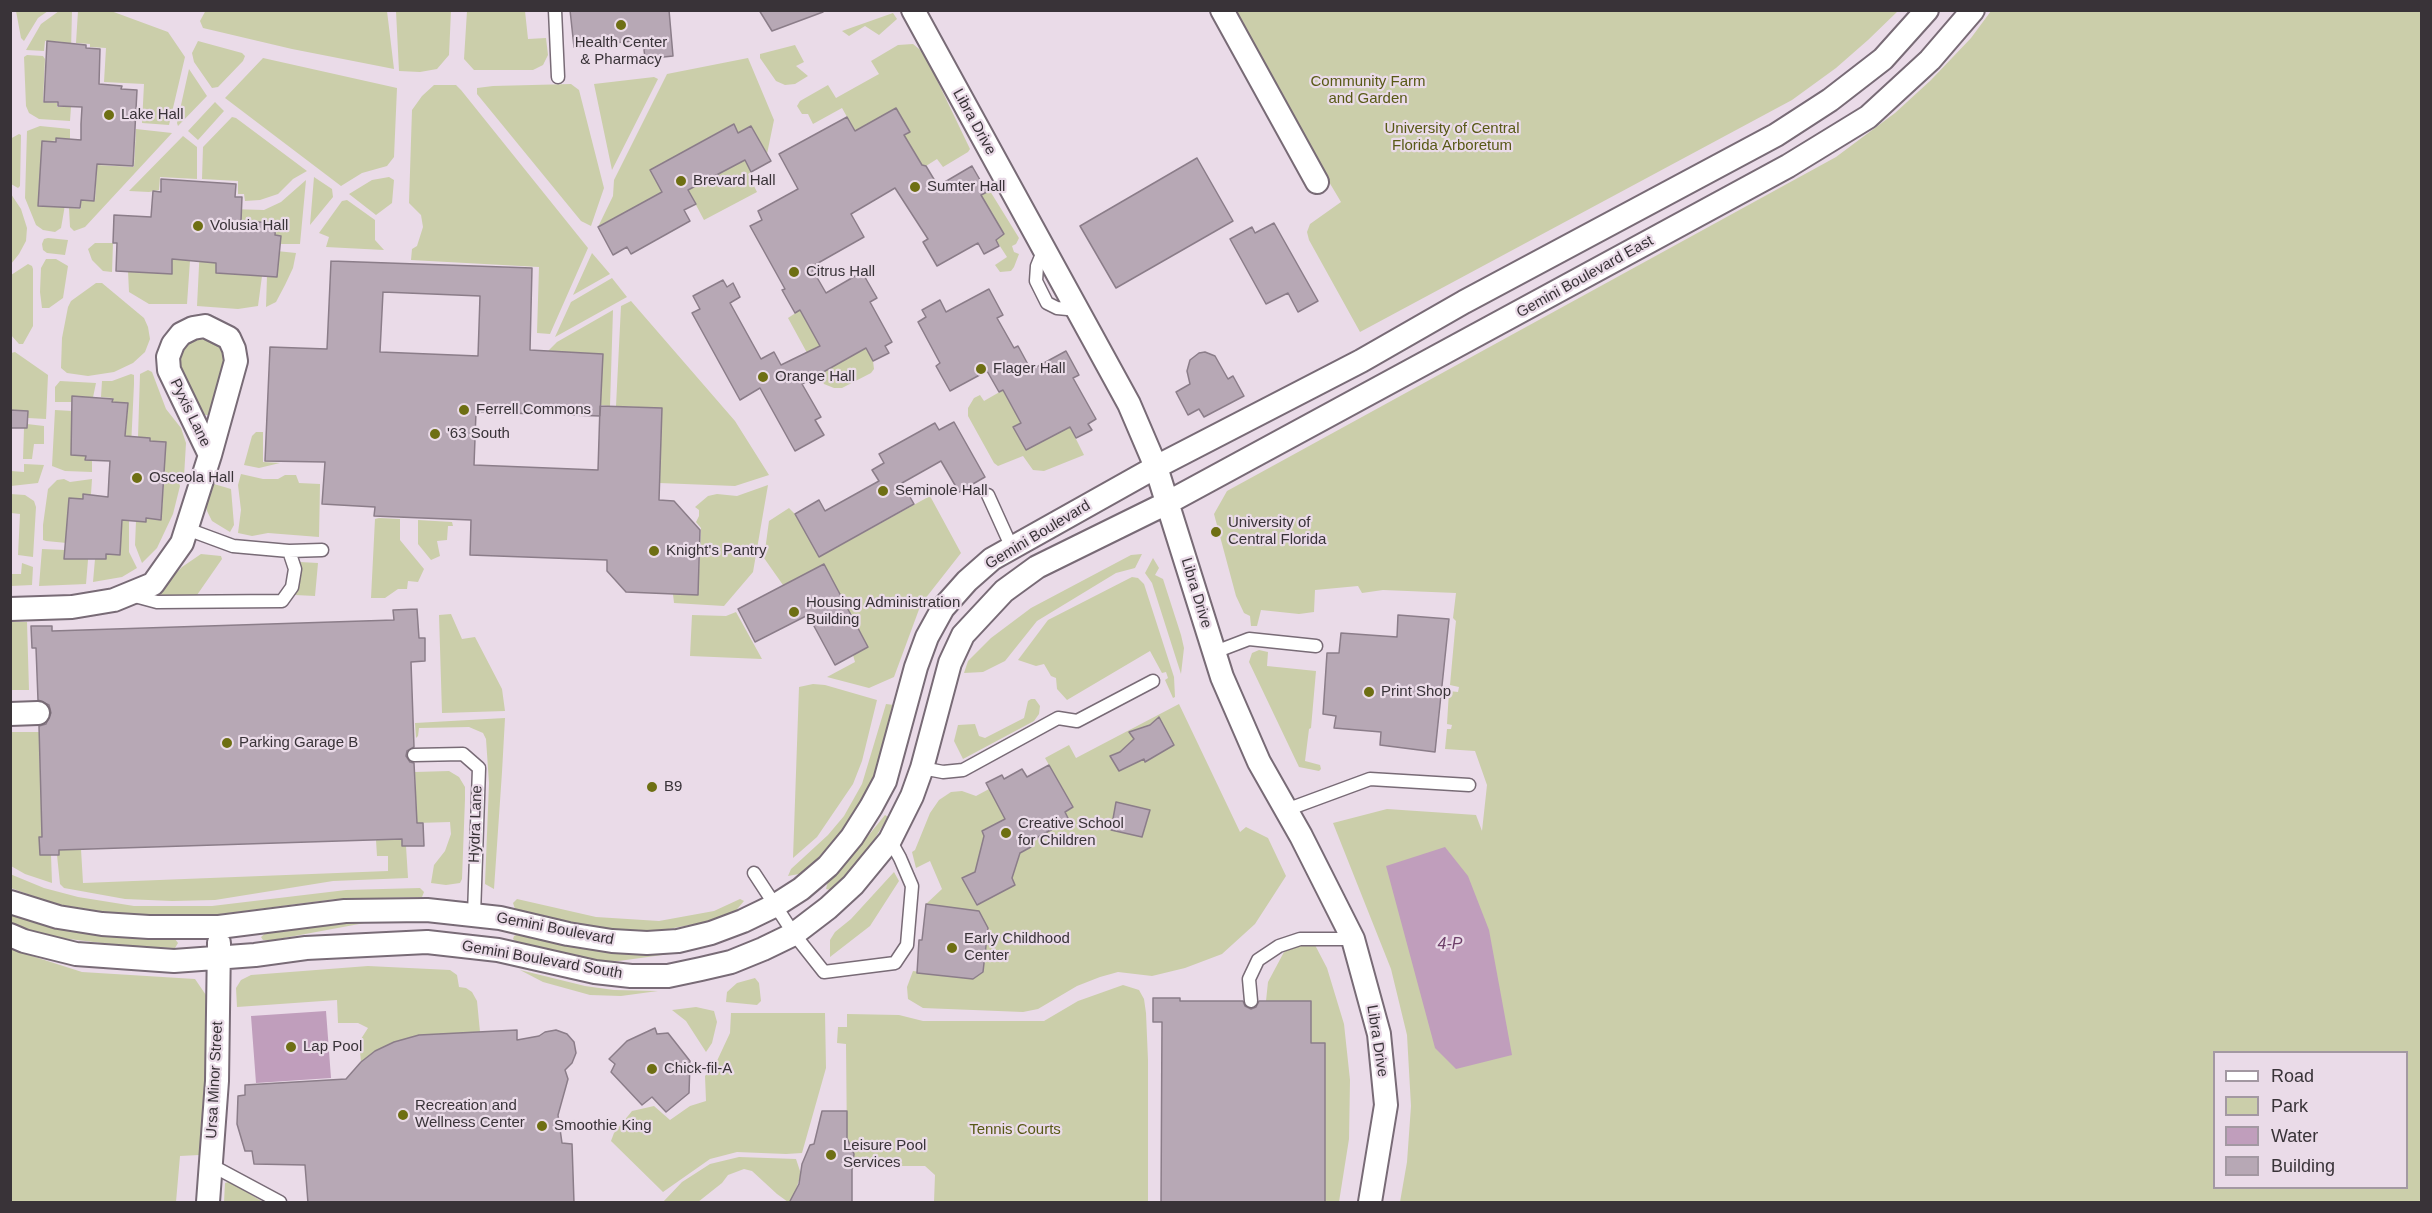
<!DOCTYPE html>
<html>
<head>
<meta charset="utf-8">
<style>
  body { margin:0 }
  #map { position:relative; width:2432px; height:1213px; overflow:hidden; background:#eadbe8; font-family:Helvetica,sans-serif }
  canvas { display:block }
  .frame { position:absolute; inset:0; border:12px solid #393338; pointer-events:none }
  .legend { position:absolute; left:2213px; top:1051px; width:195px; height:138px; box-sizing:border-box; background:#eadbe8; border:2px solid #a398a2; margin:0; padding:8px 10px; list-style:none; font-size:18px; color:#393338 }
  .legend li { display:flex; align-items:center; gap:12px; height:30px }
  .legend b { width:30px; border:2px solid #a398a2 }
</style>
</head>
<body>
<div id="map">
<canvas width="2432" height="1213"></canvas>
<div class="frame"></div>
<ul class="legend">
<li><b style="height:8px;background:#fff"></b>Road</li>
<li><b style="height:16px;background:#cbceaa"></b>Park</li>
<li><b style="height:16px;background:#c09ebc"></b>Water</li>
<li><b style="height:16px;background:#b7a8b5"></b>Building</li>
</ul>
</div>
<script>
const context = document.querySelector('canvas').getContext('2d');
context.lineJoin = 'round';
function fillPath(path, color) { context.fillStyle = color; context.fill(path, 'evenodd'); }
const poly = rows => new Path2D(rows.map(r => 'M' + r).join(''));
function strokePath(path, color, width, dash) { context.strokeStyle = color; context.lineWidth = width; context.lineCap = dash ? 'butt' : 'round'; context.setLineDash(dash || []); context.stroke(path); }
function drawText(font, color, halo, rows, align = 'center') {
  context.font = font + ' Helvetica,sans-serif'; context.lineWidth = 4.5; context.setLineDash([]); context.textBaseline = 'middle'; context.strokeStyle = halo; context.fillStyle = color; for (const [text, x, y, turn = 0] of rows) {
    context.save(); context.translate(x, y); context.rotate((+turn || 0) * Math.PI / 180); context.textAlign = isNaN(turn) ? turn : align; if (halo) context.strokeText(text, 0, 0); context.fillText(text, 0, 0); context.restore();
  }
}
const green = poly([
  [206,10,387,11,394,69,292,49,203,28,200,21],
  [16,11,16,10,48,11,38,18,24,41,21,38],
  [59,11,72,11,71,51,63,50,63,42,45,41,44,51,26,50,41,24],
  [78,11,111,11,168,32,185,57,169,125,142,123,144,84,104,82,106,48,90,47,90,44,76,43],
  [396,11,451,11,449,55,437,69,420,72,399,71],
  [467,11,525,11,528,39,546,38,548,55,543,65,533,70,474,70,464,59],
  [1227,11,1898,11,1868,40,1836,68,1792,100,1360,332,1309,240,1307,232,1310,224,1341,202],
  [1991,11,2421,11,2421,1202,1400,1202,1407,1162,1411,1106,1407,1035,1391,969,1333,823,1387,809,1476,815,1482,831,1487,785,1475,751,1445,749,1447,729,1451,729,1452,725,1447,724,1449,691,1458,692,1459,687,1450,685,1455,630,1456,621,1453,618,1456,593,1383,590,1362,593,1358,586,1315,590,1314,612,1299,614,1261,610,1257,626,1251,626,1250,616,1244,613,1236,596,1214,514,1227,491,1836,157,1895,113,1931,80,1971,38],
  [2214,1052,2406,1052,2406,1188,2214,1188],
  [893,13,897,19,879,35,865,26,849,36,842,31],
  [198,41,242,53,245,56,243,61,218,87,212,88,194,62,192,53],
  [913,44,924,53,970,149,968,152,943,167,937,159,926,166,922,165,904,135,909,132,896,108,855,131,842,108,813,124,808,114,802,114,797,106,800,101,828,85,836,98,879,74,871,61,898,45],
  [795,45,804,62,796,66,808,76,795,84,785,85,776,81,760,58,760,54],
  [27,55,43,56,45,59,43,102,57,103,57,107,71,107,70,121,39,119,29,113,26,106,24,57],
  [263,58,397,88,394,157,387,166,362,173,341,186,225,98],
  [748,58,774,120,767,154,751,126,738,133,733,124,650,170,662,192,598,227,613,196,614,180,667,74],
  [189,69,207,96,178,126,177,123],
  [654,77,658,79,612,170,594,84],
  [571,84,579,90,604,188,591,226,581,221,477,94,477,88,493,86],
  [434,85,456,85,461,90,588,248,550,334,537,333,539,267,411,260,412,249,417,246,423,227,421,215,409,203,412,110,422,96],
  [215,102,224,111,198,140,188,131],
  [232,117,236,118,307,171,293,179,278,194,260,200,245,201,244,194,238,194,238,181,202,179,203,147],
  [40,126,70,129,70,139,42,142,38,206,65,205,61,228,55,232,43,230,36,225,25,198,27,131],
  [136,129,172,133,85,227,74,231,70,227,69,208,81,209,81,201,95,201,97,165,134,167],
  [19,134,21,135,20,186,18,188,11,184,10,139],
  [183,136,197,147,197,179,160,177,159,190,149,192,129,191],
  [745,160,751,172,748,174,757,192,704,220,688,190],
  [314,177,332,189,333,197,310,225],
  [389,177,394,180,392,203,376,215,349,194,372,180],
  [306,180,300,244,281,244,281,236,275,235,275,223,229,220,230,209,264,210,281,202],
  [990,191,1019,238,1016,244,1012,246,1014,252,1019,254,1014,267,1011,271,1000,272,995,265,1007,257,996,240,1004,234,981,195],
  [11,194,21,209,27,228,26,241,19,254,11,264],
  [347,200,375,220,375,240,384,250,326,247,329,237,319,233,342,201],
  [48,238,68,240,65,255,47,253,43,250,42,244,44,239],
  [95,243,113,243,112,272,103,271,92,260,88,249],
  [191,246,187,304,149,304,129,292,128,271,171,274,172,259],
  [200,246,216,263,216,273,262,276,258,306,238,309,197,306],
  [267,250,296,253,293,268,285,285,276,302,266,307,267,276,277,277,278,263],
  [592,253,610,274,573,295],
  [46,259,56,259,68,266,63,298,49,308,42,308,40,292,41,268],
  [28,264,32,266,33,269,33,326,23,344,19,344,11,335,11,275],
  [612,278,627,297,555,337,571,302],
  [96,283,102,283,144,318,148,327,150,339,145,352,133,363,114,372,88,376,67,373,61,368,62,338,68,307,71,301],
  [631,301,735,421,769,475,735,486,659,483,662,408,616,406,621,306],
  [613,310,610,406,600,405,602,354,548,351,557,342],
  [800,310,820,346,813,350,825,371,866,348,873,361,874,369,871,373,842,388,834,388,824,384,788,318],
  [199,338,213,341,222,350,225,362,209,415,205,415,180,368,180,355,186,344],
  [15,352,48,375,46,419,28,418,28,411,11,410,11,353],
  [148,370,152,372,166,409,181,428,186,443,184,477,164,474,166,443,150,441,150,438,138,437,140,374],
  [131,374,134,375,134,384,131,447,125,447,128,403,112,402,113,398,101,397,102,381,112,381],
  [60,381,96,383,91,407,88,397,73,396,72,402,55,402,55,387],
  [1003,390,1021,423,1014,427,1026,450,1070,427,1084,455,1044,471,1033,470,1023,456,998,466,994,463,968,416,968,408,974,398,980,395,984,401],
  [55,410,72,411,71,455,86,456,86,460,92,460,92,472,65,471,52,466],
  [27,424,44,426,44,444,34,444,32,459,23,459,24,428,27,428],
  [256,432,263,432,263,462,280,463,259,468,244,465,252,436],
  [24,464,44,465,38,483,11,486,11,471,24,472],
  [241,474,263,479,278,479,285,475,296,475,299,483,320,484,319,537,268,533,252,536,238,533,241,510,238,485],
  [64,479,70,482,92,479,91,494,84,495,83,499,69,498,67,543,46,541,43,540,43,525,48,489,57,480],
  [164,482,179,483,180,486,173,514,157,548,142,563,135,545,136,521,146,522,146,518,161,520],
  [214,484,231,489,234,525,230,532,212,521,207,511,206,505,212,485],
  [768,485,753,572,724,606,674,603,673,594,698,594,701,528,696,522,699,516,699,510,695,507,708,496,717,494,737,496],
  [10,494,25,495,34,501,36,507,33,557,18,555,20,514,11,513],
  [930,496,961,553,921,604,894,677,869,688,827,677,855,662,853,655,868,647,824,564,783,585,764,558,769,521,789,508,795,514,815,548,832,550],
  [123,512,129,512,129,552,137,568,122,577,93,582,95,559,106,559,106,554,120,555],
  [379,518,400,519,400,540,424,569,418,582,408,581,407,589,398,589,385,598,371,598,375,519],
  [418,520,452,522,453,526,448,526,447,540,437,541,440,556,431,560,418,544],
  [89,548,86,584,39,586,42,549,65,550,64,558,81,559],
  [201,554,221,556,222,559,197,595,154,596,182,567],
  [1142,554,1135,568,1116,573,1037,621,1005,661,983,672,964,673,968,661,991,638,1031,608,1131,555],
  [1153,558,1159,568,1155,575,1163,579,1181,635,1184,648,1181,674,1152,583,1145,573],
  [300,562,318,563,315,596,295,595],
  [22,563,33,567,32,585,11,586,11,574,21,574],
  [1132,577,1138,578,1144,584,1174,677,1175,697,1173,698,1165,680,1168,678,1166,672,1162,673,1150,651,1067,700,1057,689,1056,678,1051,676,1044,664,1036,666,1018,660,1048,620],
  [736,612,762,659,690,656,692,615,726,616],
  [451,614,462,639,475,637,502,689,505,711,442,713,439,615],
  [10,622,27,622,29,690,11,690],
  [1259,650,1268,652,1267,666,1316,671,1311,728,1309,729,1305,761,1320,765,1321,769,1319,771,1299,767,1249,662,1252,653],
  [813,684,825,685,877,700,862,761,853,784,817,837,793,858,799,687],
  [1031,699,1035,699,1040,706,1039,714,1034,721,963,759,954,741,958,725,975,724,979,736,985,738,1024,718,1028,701],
  [886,704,894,705,878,767,867,792,850,821,837,838,810,866,799,874,788,876,791,869,828,835,844,816,862,784],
  [1179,704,1240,832,1246,827,1268,838,1286,876,1255,924,1222,954,1185,968,1152,976,1118,972,1100,977,1077,986,1038,1009,1023,1012,923,1008,908,999,907,987,913,971,973,979,926,904,942,889,930,861,916,868,912,852,915,850,930,813,939,800,951,792,962,791,976,796,989,789,1027,777,1049,765,1045,758,1069,745,1076,758],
  [505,718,502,772,494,889,485,884,489,783,486,739,483,733,469,727,419,728,418,736,416,738,415,723],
  [11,732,39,732,42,837,39,838,40,855,51,855,52,883,25,874,11,866],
  [449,771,459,777,465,787,465,799,462,879,460,883,446,885,431,883,434,865,445,851,451,834,450,822,417,823,415,772],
  [885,815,888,817,861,861,831,890,826,889,828,881,847,862],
  [402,839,402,846,406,846,408,878,333,881,215,900,172,901,125,899,64,888,60,884,57,855,59,854,59,850,81,849,83,883,388,871,388,856,377,856,376,840],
  [894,872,899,881,870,926,830,957,830,940,835,932,851,919],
  [10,874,44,888,78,897,134,906,212,906,346,890,420,888,424,892,422,897,336,899,221,914,156,916,119,914,55,904,11,888],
  [517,899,596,917,659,921,714,911,740,899,744,901,733,914,706,922,658,931,628,931,594,927,515,909,513,903],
  [10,913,154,938,175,939,178,943,175,948,134,947,53,937,11,924],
  [332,921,370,922,273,940,263,940,261,937,268,931],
  [520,933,676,950,677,953,604,963,516,942,513,939,514,936],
  [1315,945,1327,968,1344,1024,1350,1080,1349,1139,1339,1202,1325,1202,1325,1043,1311,1043,1311,1001,1266,1001,1268,982,1284,952,1295,946],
  [10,949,82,972,195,979,208,998,204,1149,199,1155,180,1156,176,1202,11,1202],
  [368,966,450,970,457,975,459,987,466,988,472,992,477,1001,480,1032,411,1037,394,1042,361,1062,359,1042,368,1028,358,1023,338,1023,337,1000,237,1007,236,988,241,980,251,975],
  [520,970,585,986,614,990,658,991,621,996,590,995,543,982],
  [755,978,759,983,761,1001,757,1005,726,1002,727,992,737,983],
  [1123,985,1139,990,1144,999,1146,1013,1148,1060,1148,1202,934,1202,935,1175,925,1166,856,1166,852,1170,854,1154,851,1145,847,1145,846,1044,837,1043,838,1027,847,1027,847,1014,899,1015,923,1021,1044,1021,1078,1001],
  [696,1007,714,1011,717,1022,712,1043,706,1052,686,1021,672,1010],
  [731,1013,825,1013,826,1068,802,1153,786,1154,737,1152,710,1159,663,1192,611,1141,614,1133,632,1111,654,1106,670,1120,690,1106,706,1101,705,1076,716,1063,730,1033],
  [739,1157,796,1159,801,1174,792,1202,788,1202,777,1194,752,1171,744,1169,728,1175,722,1183,698,1202,663,1202,682,1182,710,1164],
  [228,1182,232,1183,263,1202,224,1202,225,1183]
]);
const water = poly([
  [1445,847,1468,876,1489,930,1512,1055,1456,1069,1435,1048,1386,866],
  [326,1011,331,1078,256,1083,251,1016]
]);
const building = poly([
  [570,10,669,10,673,56,645,59,643,40,574,47,570,10],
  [759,10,823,10,823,12,772,31,759,10],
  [47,41,86,45,86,48,100,49,99,84,122,86,121,89,137,90,133,166,97,164,94,201,81,200,80,208,38,206,42,141,56,142,56,138,81,140,81,124,82,107,58,106,58,102,44,102,47,41],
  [896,108,910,132,904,135,922,165,926,166,938,186,972,166,987,192,981,195,1004,234,996,240,999,246,984,254,978,243,937,266,923,242,928,239,895,188,851,214,864,237,811,267,826,293,862,272,877,298,870,302,892,342,885,346,889,353,873,361,866,348,802,384,821,417,815,420,824,435,795,451,760,388,740,400,692,313,700,309,693,296,723,280,727,287,733,283,740,297,730,303,761,359,774,352,781,365,820,346,800,310,795,313,782,290,785,289,750,226,762,220,758,211,798,189,779,154,847,117,855,131,896,108],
  [734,124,738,133,751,126,771,161,751,172,745,160,688,190,696,204,684,210,690,221,631,254,627,247,613,255,598,227,662,192,650,170,734,124],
  [1197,158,1233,221,1116,288,1080,226,1197,158],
  [161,179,236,184,235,197,242,197,241,221,276,223,275,235,281,236,277,277,216,273,216,263,172,259,172,274,116,271,117,243,113,243,114,215,151,217,153,191,161,192,161,179],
  [1274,223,1318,301,1298,312,1288,293,1266,304,1230,239,1252,227,1255,233,1274,223],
  [331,261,532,268,530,350,603,354,600,416,476,412,474,465,598,470,600,406,662,408,659,500,674,501,700,530,698,595,626,592,607,571,607,560,470,555,471,520,374,516,375,507,322,504,325,462,265,461,270,347,327,349,331,261],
  [383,292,480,296,478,356,380,352,383,292],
  [989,289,1003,315,997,318,1014,348,1018,346,1031,370,1066,351,1079,375,1073,378,1096,419,1088,424,1092,430,1076,438,1070,427,1026,450,1013,427,1021,423,1003,390,999,392,987,371,950,391,936,366,940,363,918,322,926,317,922,310,940,300,946,312,989,289],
  [1205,352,1215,356,1228,379,1233,376,1244,396,1204,417,1199,409,1188,415,1176,392,1190,384,1187,371,1190,360,1199,353,1205,352],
  [72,396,113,399,112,402,128,403,125,436,150,438,150,441,166,442,161,520,146,518,146,522,122,520,120,555,106,554,106,559,64,559,69,498,83,499,83,494,108,497,109,477,110,461,85,460,86,456,71,455,72,396],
  [10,410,28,411,27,428,10,428,10,410],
  [954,422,985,477,959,492,941,461,902,483,914,504,819,557,795,514,819,500,825,511,879,481,872,470,884,463,879,454,935,423,939,430,954,422],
  [824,564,868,647,835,665,808,615,755,642,738,609,824,564],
  [417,609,419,638,425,638,425,661,411,662,414,747,407,751,406,756,410,762,414,763,417,823,423,823,424,846,402,846,402,839,59,850,59,855,40,855,39,837,42,837,39,726,46,724,51,713,49,705,38,700,36,648,32,648,31,626,52,626,52,631,394,620,393,610,417,609],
  [1398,615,1449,619,1435,752,1380,745,1381,732,1334,728,1336,716,1323,714,1327,653,1339,653,1341,633,1397,637,1398,615],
  [1159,717,1174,745,1145,762,1144,759,1119,771,1110,756,1120,752,1134,739,1129,732,1150,725,1159,717],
  [1049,765,1073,807,1065,812,1069,820,1029,842,1031,847,1020,853,1012,878,1015,885,977,905,962,878,975,872,984,836,982,831,1005,819,986,783,1002,775,1004,779,1022,769,1027,777,1049,765],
  [1116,802,1150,810,1142,837,1111,830,1116,802],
  [926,904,979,911,988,928,983,972,973,979,917,973,919,940,922,940,926,904],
  [1153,998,1180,998,1180,1001,1243,1001,1245,1006,1251,1009,1256,1007,1259,1001,1311,1001,1311,1043,1325,1043,1325,1203,1161,1203,1162,1022,1153,1022,1153,998],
  [655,1028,657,1034,668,1033,690,1061,689,1093,666,1112,652,1097,642,1105,611,1072,615,1064,609,1059,627,1041,655,1028],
  [517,1030,517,1040,539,1036,545,1032,556,1030,567,1034,574,1042,576,1053,572,1063,565,1070,568,1079,558,1115,562,1143,572,1144,574,1203,308,1203,305,1165,254,1164,252,1151,245,1151,237,1124,238,1096,245,1095,245,1085,346,1079,361,1062,375,1051,394,1042,419,1035,517,1030],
  [822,1111,847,1111,847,1138,854,1154,852,1170,852,1203,789,1203,799,1184,802,1164,810,1145,814,1144,822,1111]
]);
const lane = poly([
  [555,10,558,77],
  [1044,249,1037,266,1036,281,1047,303,1057,308,1078,310],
  [988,495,1012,548],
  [187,529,233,546,289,551,322,550],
  [131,595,157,602,282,601,292,587,295,569,289,551],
  [1215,652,1249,639,1316,646],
  [414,755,463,754,479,768,474,915],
  [922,768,943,772,963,770,1058,718,1077,721,1153,681],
  [1286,810,1370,779,1469,785],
  [754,873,794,934,824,972,895,963,907,945,912,886,900,858,890,840],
  [1251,1001,1249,979,1258,960,1279,946,1300,939,1353,939],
  [211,1165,280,1202]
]);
const street = poly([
  [913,10,1129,404,1156,467,1222,677,1259,762,1301,836,1353,939,1379,1034,1386,1105,1370,1202],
  [1222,10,1317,182],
  [10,609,72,607,114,600,153,584,182,543,210,455,236,361,234,349,229,338,205,326,193,328,181,334,173,344,168,357,169,370,210,455],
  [10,714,38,713],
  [10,902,58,917,102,924,149,927,219,927,345,911,427,910,500,918,568,934,612,941,647,943,678,941,711,933,743,921,776,905,801,889,828,866,852,837,871,807,885,781,916,667,927,637,943,608,967,581,992,559,1156,467,1361,361,1464,302,1776,135,1830,100,1883,59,1927,10],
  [10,935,24,941,76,954,174,961,255,955,306,948,427,942,498,950,595,972,631,976,668,976,701,969,731,962,763,949,794,934,828,908,853,885,890,840,912,796,922,768,950,663,963,635,1004,591,1037,567,1167,503,1788,166,1868,117,1930,60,1973,10],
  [208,1202,217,1081,219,943]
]);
const markers = [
  [621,25,6,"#6e6f13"],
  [109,115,6,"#6e6f13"],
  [681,181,6,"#6e6f13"],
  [915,187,6,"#6e6f13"],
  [198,226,6,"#6e6f13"],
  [794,272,6,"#6e6f13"],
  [981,369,6,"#6e6f13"],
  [763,377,6,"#6e6f13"],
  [464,410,6,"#6e6f13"],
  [435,434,6,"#6e6f13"],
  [137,478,6,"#6e6f13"],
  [883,491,6,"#6e6f13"],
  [1216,532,6,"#6e6f13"],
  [654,551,6,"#6e6f13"],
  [794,612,6,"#6e6f13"],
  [1369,692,6,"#6e6f13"],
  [227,743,6,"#6e6f13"],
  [652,787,6,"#6e6f13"],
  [1006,833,6,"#6e6f13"],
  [952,948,6,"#6e6f13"],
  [291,1047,6,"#6e6f13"],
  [652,1069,6,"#6e6f13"],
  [403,1115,6,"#6e6f13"],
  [542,1126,6,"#6e6f13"],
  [831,1155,6,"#6e6f13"]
];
const poiNames = [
  ["Health Center",621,43,"center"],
  ["& Pharmacy",621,60,"center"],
  ["Lake Hall",121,115],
  ["Brevard Hall",693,181],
  ["Sumter Hall",927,187],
  ["Volusia Hall",210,226],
  ["Citrus Hall",806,272],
  ["Flager Hall",993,369],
  ["Orange Hall",775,377],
  ["Ferrell Commons",476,410],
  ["'63 South",447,434],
  ["Osceola Hall",149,478],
  ["Seminole Hall",895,491],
  ["University of",1228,523],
  ["Central Florida",1228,540],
  ["Knight's Pantry",666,551],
  ["Housing Administration",806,603],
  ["Building",806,620],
  ["Print Shop",1381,692],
  ["Parking Garage B",239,743],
  ["B9",664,787],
  ["Creative School",1018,824],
  ["for Children",1018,841],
  ["Early Childhood",964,939],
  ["Center",964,956],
  ["Lap Pool",303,1047],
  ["Chick-fil-A",664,1069],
  ["Recreation and",415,1106],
  ["Wellness Center",415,1123],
  ["Smoothie King",554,1126],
  ["Leisure Pool",843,1146],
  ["Services",843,1163]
];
const parkNames = [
  ["Community Farm",1368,82],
  ["and Garden",1368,99],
  ["University of Central",1452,129],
  ["Florida Arboretum",1452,146],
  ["Tennis Courts",1015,1130]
];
const streetNames = [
  ["Libra Drive",974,122,61],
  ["Gemini Boulevard East",1585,277,-29],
  ["Pyxis Lane",190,413,64],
  ["Gemini Boulevard",1038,535,-31],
  ["Libra Drive",1196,593,73],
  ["Hydra Lane",476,824,-88],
  ["Gemini Boulevard",555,929,11],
  ["Gemini Boulevard South",542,960,10],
  ["Libra Drive",1377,1041,81],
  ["Ursa Minor Street",215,1080,-87]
];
const waterNames = [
  ["4-P",1450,945]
];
fillPath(green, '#cbceaa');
fillPath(water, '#c09ebc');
fillPath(building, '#b7a8b5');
strokePath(building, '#8b7d89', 1.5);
strokePath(lane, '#786b76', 15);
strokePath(street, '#786b76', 26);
strokePath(lane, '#fff', 12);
strokePath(street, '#fff', 22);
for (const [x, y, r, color] of markers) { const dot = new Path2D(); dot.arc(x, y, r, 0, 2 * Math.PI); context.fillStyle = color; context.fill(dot); strokePath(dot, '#eadbe8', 2); }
drawText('15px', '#393338', '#eadbe8', poiNames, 'left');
drawText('15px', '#585916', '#eadbe8', parkNames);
drawText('15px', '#393338', '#eadbe8', streetNames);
drawText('italic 16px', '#6d3f69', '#eadbe8', waterNames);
</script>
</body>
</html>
